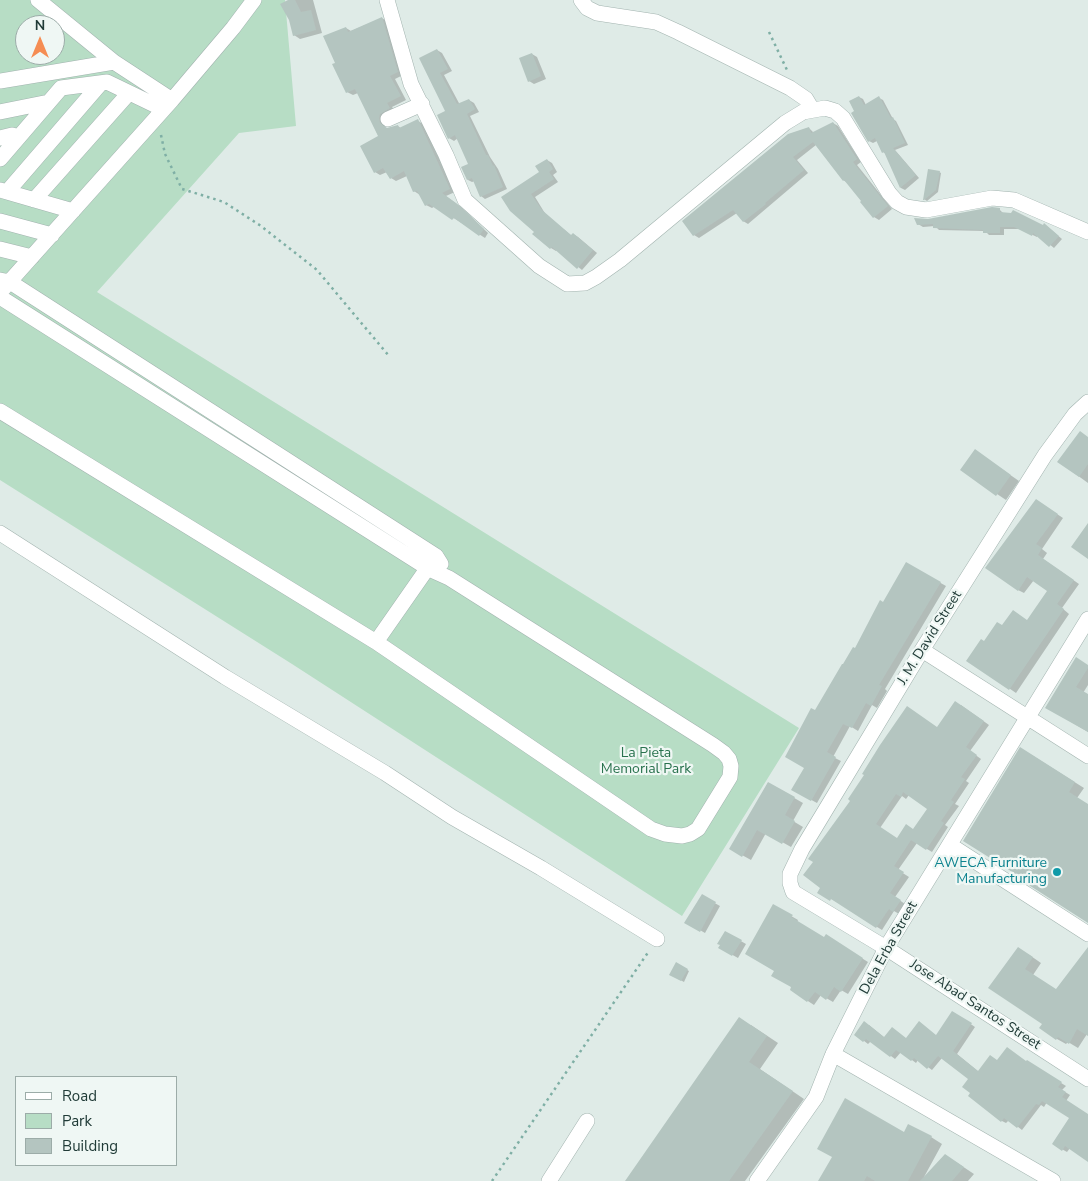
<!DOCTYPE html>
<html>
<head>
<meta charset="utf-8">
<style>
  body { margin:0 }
  #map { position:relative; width:1088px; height:1181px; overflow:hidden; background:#dfebe7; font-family:"Nunito Sans",sans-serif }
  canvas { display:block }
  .legend { position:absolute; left:15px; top:1076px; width:162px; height:90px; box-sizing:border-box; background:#eff7f4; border:1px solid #9caca8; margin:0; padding:6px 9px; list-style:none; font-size:15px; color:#203b37 }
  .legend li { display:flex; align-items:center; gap:10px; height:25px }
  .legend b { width:25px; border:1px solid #9caca8 }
  .north { position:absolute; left:15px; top:15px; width:50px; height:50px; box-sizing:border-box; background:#eff7f4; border:1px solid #9caca8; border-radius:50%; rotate:0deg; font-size:14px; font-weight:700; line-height:20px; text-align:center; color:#203b37 }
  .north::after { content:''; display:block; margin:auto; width:18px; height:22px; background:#f58d53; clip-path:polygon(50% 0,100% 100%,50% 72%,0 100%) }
</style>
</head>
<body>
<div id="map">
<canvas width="1088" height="1181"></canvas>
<ul class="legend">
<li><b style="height:6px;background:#fff"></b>Road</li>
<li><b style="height:14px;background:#b7ddc5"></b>Park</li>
<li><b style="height:14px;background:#b4c5c0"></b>Building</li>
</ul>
<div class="north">N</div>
</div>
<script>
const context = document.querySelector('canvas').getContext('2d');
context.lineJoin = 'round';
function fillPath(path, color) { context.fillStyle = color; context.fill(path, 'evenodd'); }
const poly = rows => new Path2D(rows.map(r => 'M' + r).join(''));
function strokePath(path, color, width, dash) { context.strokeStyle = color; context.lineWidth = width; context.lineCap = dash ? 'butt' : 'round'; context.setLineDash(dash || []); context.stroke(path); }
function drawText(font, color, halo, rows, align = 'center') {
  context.font = font + ' "Nunito Sans",sans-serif'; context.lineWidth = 4.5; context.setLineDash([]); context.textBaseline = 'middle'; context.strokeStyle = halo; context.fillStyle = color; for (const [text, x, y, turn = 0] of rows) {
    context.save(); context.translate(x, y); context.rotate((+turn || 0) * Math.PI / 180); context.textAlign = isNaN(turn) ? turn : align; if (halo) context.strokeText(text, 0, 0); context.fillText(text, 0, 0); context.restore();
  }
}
const green = poly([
  [0,0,285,0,296,126,239,133,97,292,799,728,682,916,292,664,0,480],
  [25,25,55,25,55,55,25,55]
]);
const shadow = poly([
  [290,0,313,0,322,33,300,39,294,35],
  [382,18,388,22,403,75,395,79,406,100,392,107,395,111,384,122,385,128,387,129,398,126,402,129,418,121,423,124,455,192,446,196,462,208,488,233,485,238,435,206,432,208,426,205,420,195,414,191,407,176,396,181,391,178,387,172,380,175,375,172,379,137,358,93,353,95,347,92,336,64,346,28,351,31],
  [437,50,442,53,452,71,444,75,460,105,469,100,474,103,479,112,470,116,490,157,498,169,507,189,485,199,481,196,475,181,472,182,468,180,470,164,458,138,454,141,449,138,447,111,421,59],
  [532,54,537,57,546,79,534,84,529,81],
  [859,97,863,99,866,105,879,98,883,100,893,119,896,121,908,145,895,150,919,178,905,190,901,188,886,154,883,152,877,141,873,143,869,141,856,112],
  [833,123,838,126,861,162,857,165,892,209,879,220,874,217,862,202,863,201,848,183,843,180,816,145,797,160,808,173,748,224,743,221,737,213,699,238,694,235,683,221,809,128,814,133],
  [547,160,552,163,557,172,553,175,558,182,535,197,546,215,572,236,573,234,578,237,597,253,582,270,557,250,556,251,551,248,534,233,536,231,511,210,540,172],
  [939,172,941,173,938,192,927,201,924,199],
  [999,209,1004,214,1049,228,1062,239,1054,248,1038,235,1037,237,1020,229,1004,229,1004,235,989,235,985,231,939,230,935,226,923,227,918,224,928,220],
  [1088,438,1088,483,1059,462],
  [983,456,1019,481,1006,500,961,470],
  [1042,504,1063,518,1042,549,1047,553,1043,559,1079,584,1062,608,1069,614,1016,693,968,660,984,643,1003,626,1028,621,1049,590,1034,580,1024,593,1018,590],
  [907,564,946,586,885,689,887,691,877,708,872,705,858,731,850,726,833,757,841,761,817,803,793,790,806,767,815,712,855,650],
  [1088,666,1088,685,1083,693,1088,696,1088,732,1046,707],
  [961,705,989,725,970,751,981,759,966,781,969,783,955,804,959,806,945,825,948,827,932,852,917,843,898,870,909,877,895,897,905,904,899,914,894,911,882,930,837,902,818,892,938,728],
  [909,795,929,808,914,830,898,840,880,828,902,796,906,799],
  [1030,754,1084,788,1077,798,1088,805,1088,921,965,841],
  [768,783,803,803,793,821,803,827,791,847,766,833,751,860,731,849],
  [702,896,720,906,705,933,686,922],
  [774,906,798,920,797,922,824,939,826,936,868,962,848,994,841,990,833,1002,821,995,814,1005,791,990,793,987,776,970],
  [725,932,746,944,738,958,720,948],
  [1088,951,1088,1034,1087,1034,1078,1048,1068,1042,1066,1044,1057,1039,1041,1028,1043,1024,990,988,1028,954,1041,963,1033,975,1056,990],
  [676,964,689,971,684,982,671,975],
  [953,1012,975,1027,957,1054,979,1072,998,1061,1027,1062,1066,1086,1062,1090,1070,1095,1066,1101,1088,1115,1088,1160,1070,1148,1067,1152,1053,1144,1071,1118,1047,1102,1044,1107,1041,1105,1022,1130,1009,1120,1006,1123,1002,1121,972,1093,970,1079,942,1058,932,1070,918,1060,916,1063,912,1060,901,1052,895,1059,871,1041,868,1044,855,1034,869,1025,885,1038,906,1039,937,1036],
  [751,1025,778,1043,760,1069,804,1099,745,1181,627,1181],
  [904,1134,931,1137,942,1144,924,1177,956,1162,974,1174,968,1181,820,1181]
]);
const building = poly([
  [288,0,295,0,301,12,311,10,316,30,293,36,289,20,280,4],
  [382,17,398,72,390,76,401,96,387,103,390,108,380,114,379,118,380,123,387,128,398,125,399,128,418,119,450,189,442,193,456,203,484,229,479,236,454,218,452,220,429,204,425,206,417,191,413,192,404,171,390,179,383,168,374,173,360,146,378,136,355,89,346,93,332,64,335,63,323,36,346,27,348,32],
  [437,49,448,69,440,73,457,104,469,99,475,109,467,114,486,155,488,155,493,166,494,165,503,187,480,197,472,178,467,180,461,167,468,164,455,135,448,139,437,115,445,111,419,58],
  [532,53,541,76,528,82,519,58],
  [859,96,864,105,879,96,891,118,893,117,905,143,893,148,916,175,900,188,884,152,882,153,875,138,868,142,851,113,854,111,849,101],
  [833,122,857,159,853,162,888,206,873,218,860,202,861,201,844,180,843,181,813,142,793,157,804,170,765,203,766,204,743,222,733,210,693,236,682,221,788,134,809,127,811,133],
  [547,159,553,169,549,172,554,179,531,194,542,210,571,235,573,233,593,250,577,269,552,247,550,249,532,234,534,232,510,211,501,197,539,172,535,166],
  [928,169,940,171,936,190,924,200,923,200],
  [992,207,1000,208,1000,212,1011,213,1013,210,1043,225,1044,223,1059,236,1049,247,1033,233,1032,236,1014,227,1000,227,1000,233,983,233,983,230,933,228,933,224,917,225,914,218,928,219],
  [1080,431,1088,437,1088,464,1079,477,1057,462],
  [975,449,1011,475,996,496,960,470],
  [1036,499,1058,514,1036,544,1042,548,1038,555,1074,580,1057,604,1064,609,1009,690,966,661,981,639,984,641,997,622,1002,625,1013,610,1027,620,1047,591,1027,577,1018,591,985,568],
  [1088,523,1088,559,1071,547],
  [906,562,941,582,879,685,882,686,871,706,866,703,852,728,843,724,827,752,836,757,811,801,791,790,804,768,785,757,811,708,815,710,842,664,843,664,853,647,855,648,880,600,883,602],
  [1076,657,1088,665,1088,668,1076,687,1088,694,1088,732,1045,708],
  [955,701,984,721,966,747,977,755,961,777,965,779,951,800,954,802,941,821,944,823,926,850,911,840,894,866,904,872,890,893,901,900,893,912,889,909,876,928,831,899,830,901,817,893,820,888,803,875,813,862,808,859,850,801,848,799,864,775,862,774,880,745,907,706,937,727],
  [903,792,927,809,913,829,906,824,897,838,876,824,896,794,901,797],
  [1020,747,1075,782,1069,792,1088,804,1088,923,1021,880,1022,878,963,841],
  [768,782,795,797,785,815,795,821,782,844,757,830,742,857,729,849],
  [702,894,716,902,700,932,684,923],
  [773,904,793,915,791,917,824,937,826,934,863,958,841,992,834,987,826,1000,815,992,807,1002,790,990,791,987,771,976,774,971,745,954],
  [725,931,742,940,732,956,718,948,720,945,717,944],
  [1018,947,1033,957,1025,969,1056,989,1088,947,1088,1036,1077,1029,1069,1044,1058,1037,1056,1040,1039,1028,1042,1024,988,988],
  [676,962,688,969,681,981,669,975],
  [952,1011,972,1023,953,1051,978,1071,990,1055,997,1060,1007,1047,1026,1061,1027,1060,1062,1082,1058,1087,1066,1092,1062,1097,1088,1114,1088,1162,1065,1146,1062,1151,1052,1144,1069,1118,1042,1101,1039,1105,1036,1104,1017,1128,1004,1118,1001,1122,968,1096,970,1093,962,1087,968,1079,938,1056,927,1069,914,1058,911,1061,896,1050,890,1057,866,1039,863,1042,854,1035,864,1021,884,1037,892,1027,906,1038,919,1021,936,1035],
  [739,1017,767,1036,749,1062,793,1091,729,1181,625,1181],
  [845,1098,904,1132,908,1124,932,1136,908,1181,875,1181,867,1176,864,1181,818,1181,832,1157,817,1149],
  [945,1154,964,1167,952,1181,920,1181]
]);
const path = poly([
  [769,32,787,70],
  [161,135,165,154,182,189,224,202,261,226,317,270,389,356],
  [492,1181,649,951]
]);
const minor = poly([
  [38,0,114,62,172,100],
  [387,0,411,84,446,155,465,200,539,266,567,284,585,283,596,277,620,260,785,123,803,112,825,108,835,111,843,118,889,193,897,202,906,207,926,210,992,198,1014,200,1088,232],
  [581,0,587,8,597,13,656,22,678,32,790,88,806,99,812,109],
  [0,81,114,62],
  [0,112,49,102],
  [388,119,422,104],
  [0,138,12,135,19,137],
  [0,159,61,88,107,82,163,109],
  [0,190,73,211],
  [7,192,101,83],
  [34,200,129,93],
  [0,221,52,235],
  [0,249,32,257],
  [0,280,10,282,436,556,441,564],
  [3,289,172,100,233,28,254,0],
  [0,297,429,569,449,578,713,745,724,753,729,759,731,766,730,777,698,829,690,834,682,836,665,834,651,829,376,642],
  [1088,402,1075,414,1045,455,922,650,802,849,790,874,790,883,793,892,886,948,1088,1079],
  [0,411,376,642,436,556],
  [0,533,225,677,385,773,452,817,541,868,657,939],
  [922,650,1088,756],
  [950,845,1088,934],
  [833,1054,1053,1181],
  [549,1181,587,1121],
  [757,1181,816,1097,833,1054,886,948,1088,619]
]);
const markers = [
  [1057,872,5,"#0f9aa8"]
];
const streetNames = [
  ["J. M. David Street",930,638,-58],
  ["Dela Erba Street",889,948,-61],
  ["Jose Abad Santos Street",975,1005,33]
];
const parkNames = [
  ["La Pieta",646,754],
  ["Memorial Park",646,770]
];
const cultureNames = [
  ["AWECA Furniture",1047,864],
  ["Manufacturing",1047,880]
];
fillPath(green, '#b7ddc5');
fillPath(shadow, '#0003');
fillPath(building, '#b4c5c0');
strokePath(minor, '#a2b3af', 16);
strokePath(path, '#7fafa5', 2.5, [2.5, 4]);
strokePath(minor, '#fff', 15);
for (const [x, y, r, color] of markers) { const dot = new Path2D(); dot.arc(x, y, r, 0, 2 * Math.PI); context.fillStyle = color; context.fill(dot); strokePath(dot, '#eff7f4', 2); }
drawText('14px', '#203b37', '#eff7f4', streetNames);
drawText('14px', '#29724e', '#eff7f4', parkNames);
drawText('14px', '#0d838f', '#eff7f4', cultureNames, 'right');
</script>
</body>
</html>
